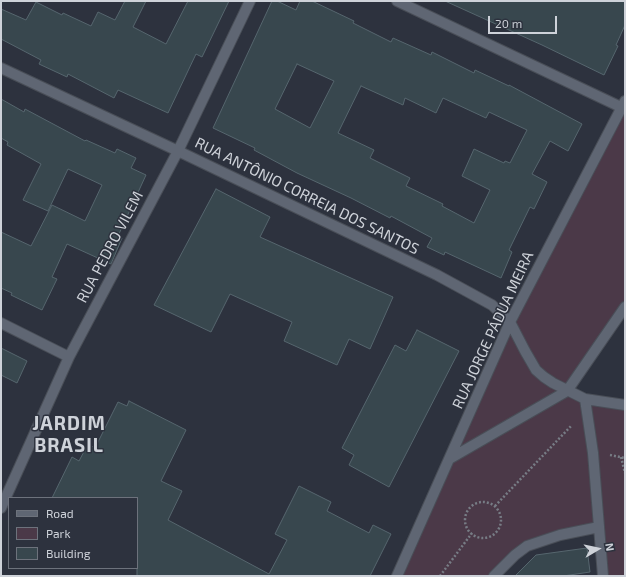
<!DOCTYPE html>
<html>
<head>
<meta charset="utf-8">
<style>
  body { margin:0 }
  #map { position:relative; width:626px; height:577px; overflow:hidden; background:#2d323e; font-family:"Exo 2",sans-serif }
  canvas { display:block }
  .frame { position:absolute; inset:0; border:2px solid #ced2d9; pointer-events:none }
  .legend { position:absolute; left:8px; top:497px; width:130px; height:72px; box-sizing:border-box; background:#2d323e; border:1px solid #6d727c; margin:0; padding:5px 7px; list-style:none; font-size:12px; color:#ced2d9 }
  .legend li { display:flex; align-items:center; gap:8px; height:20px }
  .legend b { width:20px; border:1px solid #6d727c }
  .north { position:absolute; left:578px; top:529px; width:40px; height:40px; -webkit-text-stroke:3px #2d323e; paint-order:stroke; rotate:81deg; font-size:11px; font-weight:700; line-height:16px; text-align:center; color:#ced2d9 }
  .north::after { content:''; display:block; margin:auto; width:14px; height:18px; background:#ced2d9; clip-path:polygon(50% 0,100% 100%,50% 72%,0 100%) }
  .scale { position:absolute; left:488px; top:16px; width:69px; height:18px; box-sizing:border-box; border:2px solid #ced2d9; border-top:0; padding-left:5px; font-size:12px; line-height:14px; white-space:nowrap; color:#ced2d9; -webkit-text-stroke:3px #2d323e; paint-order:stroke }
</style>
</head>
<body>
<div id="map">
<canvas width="626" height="577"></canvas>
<div class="frame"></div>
<ul class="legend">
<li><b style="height:5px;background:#5f6673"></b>Road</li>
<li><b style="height:11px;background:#4b3948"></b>Park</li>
<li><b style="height:11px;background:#38474e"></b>Building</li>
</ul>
<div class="north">N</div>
<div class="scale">20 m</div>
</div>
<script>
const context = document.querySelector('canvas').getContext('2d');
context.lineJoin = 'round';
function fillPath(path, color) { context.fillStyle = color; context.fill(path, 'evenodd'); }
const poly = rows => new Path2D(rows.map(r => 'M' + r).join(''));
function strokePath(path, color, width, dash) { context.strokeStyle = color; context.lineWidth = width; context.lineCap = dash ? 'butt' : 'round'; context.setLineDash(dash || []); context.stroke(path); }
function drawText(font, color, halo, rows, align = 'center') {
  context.font = font + ' "Exo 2",sans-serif'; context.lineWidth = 3; context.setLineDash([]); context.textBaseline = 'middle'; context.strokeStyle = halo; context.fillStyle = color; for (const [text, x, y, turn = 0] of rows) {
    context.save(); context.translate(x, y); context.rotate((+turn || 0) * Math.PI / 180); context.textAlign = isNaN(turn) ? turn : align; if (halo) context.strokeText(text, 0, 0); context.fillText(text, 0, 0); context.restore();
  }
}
const green = poly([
  [623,112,625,112,625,301,565,386,542,370,531,355,515,321],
  [510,329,536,376,560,391,458,450],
  [568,393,583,401,595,528,543,539,490,576,398,576,453,460],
  [585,399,625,404,625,576,601,576]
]);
const building = poly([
  [125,1,146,1,133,27,166,44,188,1,229,1,202,57,196,54,168,113,118,90,114,98,68,74,67,77,39,64,41,60,1,39,1,9,26,20,36,2,62,15,63,13,91,26,98,12,115,20,125,1],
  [272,1,277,1,296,10,300,1,312,1,354,21,353,23,391,42,393,38,431,55,432,52,474,73,475,70,509,86,509,85,582,124,568,151,550,141,532,174,547,182,534,209,530,207,509,250,512,252,501,278,445,252,444,255,427,247,432,238,391,216,390,218,351,198,297,173,254,150,255,148,213,128,272,1],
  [297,64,334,81,310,128,275,109,297,64],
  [361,86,403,105,405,98,436,113,443,98,486,118,489,112,527,130,510,163,505,161,504,163,474,149,462,176,490,190,474,223,442,206,443,204,406,186,410,178,370,158,374,150,338,133,361,86],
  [445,1,625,1,625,25,616,45,618,46,604,75,542,45,445,1],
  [1,99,24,112,25,109,85,141,86,140,115,153,117,149,136,158,131,168,146,175,118,236,122,238,111,264,67,244,52,277,57,279,42,310,11,295,12,293,1,288,1,232,31,246,52,205,85,221,102,185,68,169,48,211,23,200,41,164,7,145,8,142,1,138,1,99],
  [216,189,270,217,260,237,393,297,370,349,349,339,337,365,284,341,292,322,230,294,211,332,154,305,216,189],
  [417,330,459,351,389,487,349,465,354,455,342,448,395,345,406,351,417,330],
  [1,348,27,361,17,383,1,375,1,348],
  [129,401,186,430,161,481,182,491,168,520,269,574,287,540,275,534,299,486,331,502,327,511,369,533,373,525,391,534,370,576,137,576,137,498,52,498,72,457,79,461,88,444,95,448,118,402,127,406,129,401],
  [587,548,590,572,563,576,515,576,536,555,587,548]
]);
const path = poly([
  [610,455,625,458],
  [621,457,625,473],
  '465 520a18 18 0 1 1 36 0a18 18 0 1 1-36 0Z',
  [495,506,572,425],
  [440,576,472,533]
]);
const street = poly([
  [397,1,625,109],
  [1,68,178,151,437,275,492,305,510,322,525,351,536,370,544,377,553,383,585,399,625,405],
  [1,323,69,357],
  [585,399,593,453,603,576],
  [451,458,567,391,625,307],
  [1,508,69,357,178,151,250,1],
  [397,576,510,322,625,101],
  [494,576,515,555,527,546,560,535,599,527]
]);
const streetNames = [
  ["RUA ANTÔNIO CORREIA DOS SANTOS",307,196,26],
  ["RUA PEDRO VILEM",110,247,-62],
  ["RUA JORGE PÁDUA MEIRA",493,330,-65]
];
const districtNames = [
  ["JARDIM",69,424],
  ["BRASIL",69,446]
];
fillPath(green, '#4b3948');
fillPath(building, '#38474e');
strokePath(building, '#56666e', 1);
strokePath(street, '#494e57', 12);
strokePath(path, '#777c85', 2.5, [2, 2]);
strokePath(street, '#5f6673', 10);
drawText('15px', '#ced2d9', '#2d323e', streetNames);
context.letterSpacing = '1px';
drawText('bold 19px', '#ced2d9', '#2d323e', districtNames);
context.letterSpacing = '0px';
</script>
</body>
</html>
